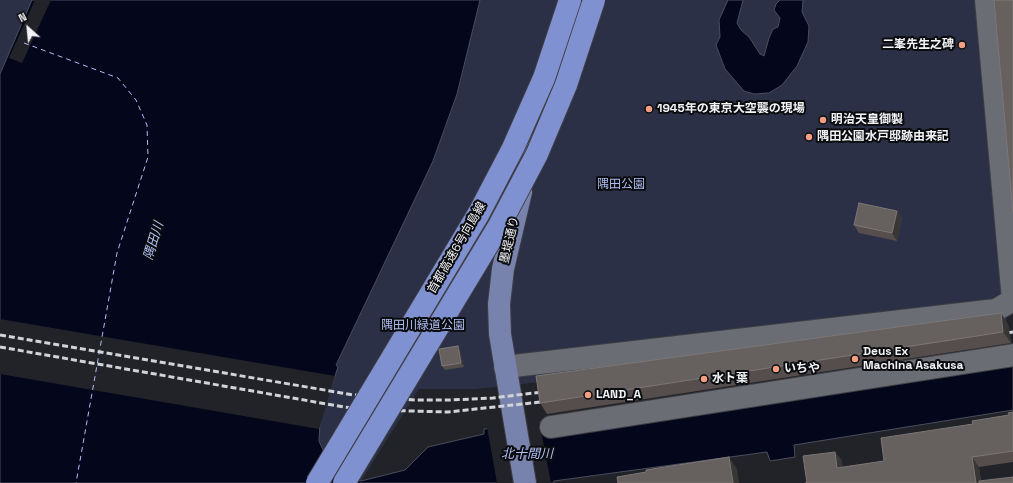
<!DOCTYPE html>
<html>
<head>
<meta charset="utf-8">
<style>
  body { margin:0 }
  #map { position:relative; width:1013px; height:483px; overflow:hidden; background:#212328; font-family:"Space Grotesk",sans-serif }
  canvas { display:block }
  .north { position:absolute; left:8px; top:8px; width:40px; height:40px; -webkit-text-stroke:3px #0b0c0f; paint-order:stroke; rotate:333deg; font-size:11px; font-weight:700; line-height:16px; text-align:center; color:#f2f3f7 }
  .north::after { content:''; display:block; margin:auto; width:14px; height:18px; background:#f2f3f7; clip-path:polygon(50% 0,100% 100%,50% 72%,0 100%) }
</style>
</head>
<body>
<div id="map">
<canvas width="1013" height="483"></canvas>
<div class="north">N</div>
</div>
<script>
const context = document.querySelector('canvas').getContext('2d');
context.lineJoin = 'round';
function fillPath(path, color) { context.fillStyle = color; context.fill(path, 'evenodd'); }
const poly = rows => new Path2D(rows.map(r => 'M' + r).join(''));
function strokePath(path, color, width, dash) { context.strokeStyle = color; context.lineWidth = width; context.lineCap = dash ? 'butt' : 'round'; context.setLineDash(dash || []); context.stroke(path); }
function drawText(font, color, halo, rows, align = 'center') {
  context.font = font + ' "Space Grotesk","Noto Sans JP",sans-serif'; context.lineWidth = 4; context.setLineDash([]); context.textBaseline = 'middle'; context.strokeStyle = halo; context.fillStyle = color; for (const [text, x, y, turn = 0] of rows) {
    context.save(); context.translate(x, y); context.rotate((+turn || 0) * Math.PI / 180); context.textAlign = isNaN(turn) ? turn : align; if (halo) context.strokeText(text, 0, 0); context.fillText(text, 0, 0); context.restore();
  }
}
const green = poly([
  [0,0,32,0,0,74],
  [480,0,976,0,1007,322,523,384,476,389,419,389,361,481,339,472,330,465,319,441,318,433,320,422,338,366,336,365,433,161,457,94]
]);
const water = poly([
  [32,0,480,0,457,94,433,161,336,365,338,367,320,422,319,441,330,465,352,478,361,481,405,470,428,447,484,434,484,429,1013,364,1013,410,794,445,795,457,770,461,767,452,554,481,554,483,0,483,0,74,32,0],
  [728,0,743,0,737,23,741,30,749,37,760,54,764,56,769,38,773,29,778,27,780,18,774,10,776,4,780,0,803,0,802,12,809,26,808,42,797,66,782,85,769,93,754,94,744,91,725,69,716,45,720,37,719,20,728,0]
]);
const pier = poly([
  [35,0,51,0,22,63,9,58],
  [0,319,335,376,319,429,0,374],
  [539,420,551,483,497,483,487,427]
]);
const ferry = poly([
  [24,43,118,78,136,100,147,125,148,157,117,253,76,483]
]);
const minor = poly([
  [986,0,1013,300],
  [505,367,996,310,1013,300],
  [551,427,1013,355]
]);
const major = poly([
  [528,160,544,92],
  [521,192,503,269,499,304,500,334,525,483]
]);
const rail = poly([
  [999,334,1013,332],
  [0,335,354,395,416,400,450,400,493,398,550,391],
  [0,347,344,407,374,410,448,412,550,401]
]);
const highwayBridge = poly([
  [317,483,479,213,513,148,544,78,570,0],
  [344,483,499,226,537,154,566,85,594,0]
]);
const wall = poly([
  [897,211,902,218,897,241,859,233,854,225],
  [1008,324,1011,343,547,414,540,403],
  [460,350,464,367,445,370,442,366],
  [1013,412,1013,462,979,467,981,481,1013,483,807,483,835,452,842,461,842,467,884,461,973,424,1009,415]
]);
const shadedWall = poly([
  [897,211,902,218,897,241,892,233],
  [1001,313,1008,324,1011,343,1003,332],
  [458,346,460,350,464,367,461,363],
  [835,452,842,461,844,478,837,468],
  [729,457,737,469,739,483,733,483],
  [972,457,979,467,981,483,976,483]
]);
const building = poly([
  [994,0,1013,0,1013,212,994,0],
  [859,203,897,211,892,233,854,225,859,203],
  [1001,313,1003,332,540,403,536,376,1001,313],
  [458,346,461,363,442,366,439,349,458,346],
  [1013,412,1013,451,972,457,976,483,805,483,807,483,803,456,835,452,837,468,884,461,881,438,973,424,972,421,1009,415,1008,413,1013,412],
  [729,457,733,483,618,483,617,477,646,472,646,470,729,457],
  [1013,477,1013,483,979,483,979,481,1013,477]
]);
const markers = [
  [962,45,4,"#f39f84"],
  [649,109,4,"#f39f84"],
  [823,120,4,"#f39f84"],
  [809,137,4,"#f39f84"],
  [855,359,4,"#f39f84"],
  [776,369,4,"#f39f84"],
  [704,379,4,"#f39f84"],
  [588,395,4,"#f39f84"]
];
const poiNames = [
  ["二峯先生之碑",954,45,"right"],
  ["1945年の東京大空襲の現場",657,109],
  ["明治天皇御製",831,120],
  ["隅田公園水戸邸跡由来記",817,137],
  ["Deus Ex",863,352],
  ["Machina Asakusa",863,366],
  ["いちや",784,369],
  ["水ト葉",712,379],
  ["LAND_A",596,395]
];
const parkNames = [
  ["隅田公園",621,185],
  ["隅田川緑道公園",423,326]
];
const streetNames = [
  ["墨堤通り",510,240,-77],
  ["首都高速6号向島線",457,248,-60]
];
const waterNames = [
  ["隅田川",154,241,-73],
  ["北十間川",527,454]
];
fillPath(green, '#2b3046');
fillPath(water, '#04061b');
strokePath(water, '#4b4d5d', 1);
fillPath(pier, '#212328');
strokePath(ferry, '#b0bef2', 1, [5, 4]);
strokePath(minor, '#3e3f44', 24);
strokePath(major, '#3e3f44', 24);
strokePath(minor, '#6a6d73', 22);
strokePath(major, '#7783ac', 22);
strokePath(rail, '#d2d3d8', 3, [6, 3]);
strokePath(highwayBridge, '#3e3f44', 24, []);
strokePath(highwayBridge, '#8091d2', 22);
fillPath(wall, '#554e4d');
fillPath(shadedWall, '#393636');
fillPath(building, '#66605f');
strokePath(building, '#7c7777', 1);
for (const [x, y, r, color] of markers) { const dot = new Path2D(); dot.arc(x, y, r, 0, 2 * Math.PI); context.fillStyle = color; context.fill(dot); strokePath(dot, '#0b0c0f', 1.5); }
drawText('bold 12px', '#f2f3f7', '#0b0c0f', poiNames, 'left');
drawText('12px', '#afbef2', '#0b0c0f', parkNames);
drawText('12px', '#f2f3f7', '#0b0c0f', streetNames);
drawText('italic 13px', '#b0bef2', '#0b0c0f', waterNames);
</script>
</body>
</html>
